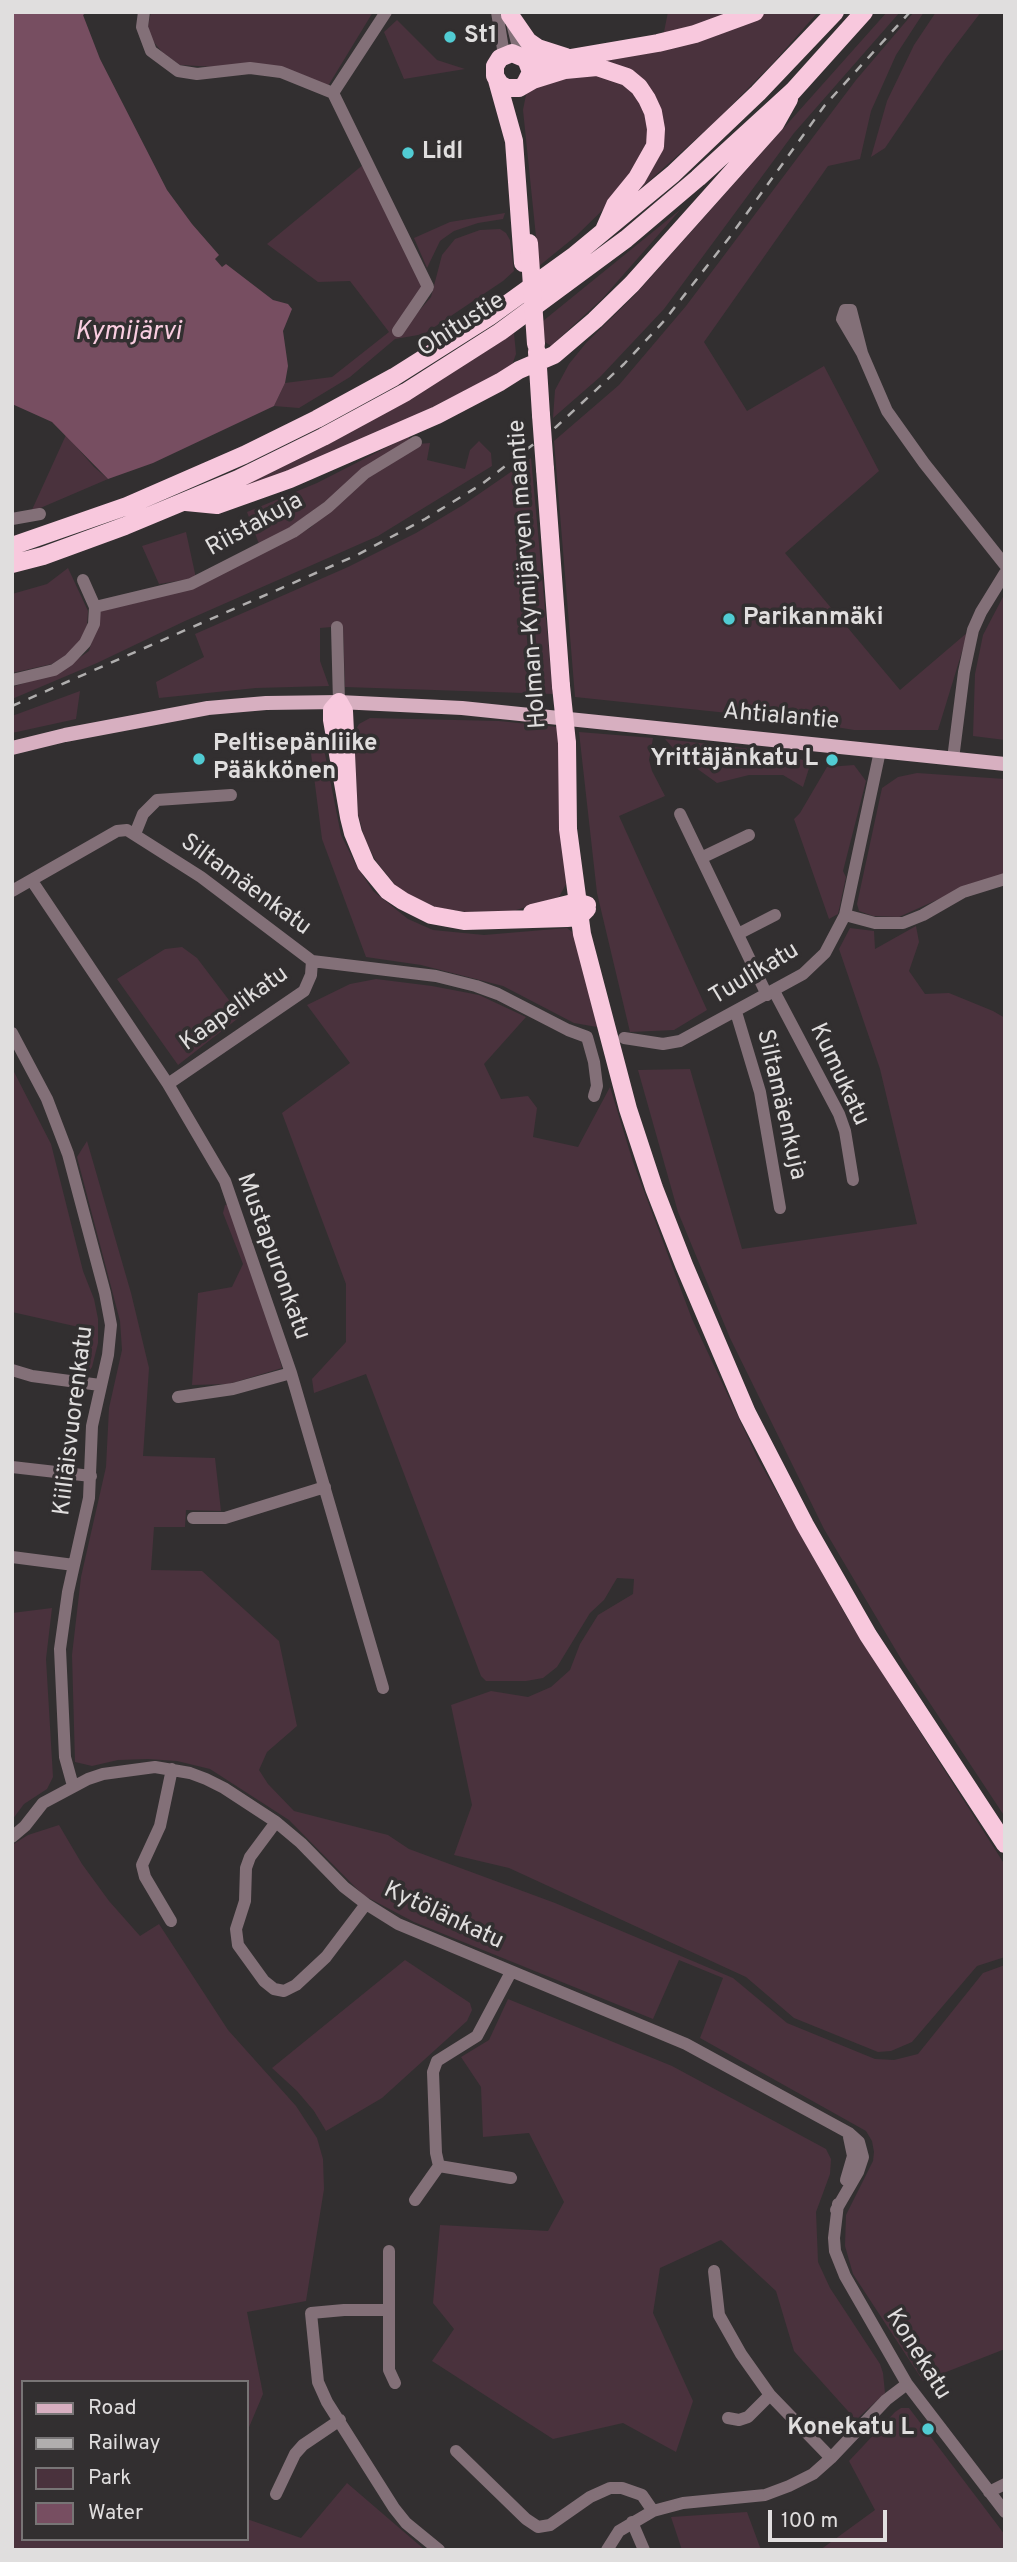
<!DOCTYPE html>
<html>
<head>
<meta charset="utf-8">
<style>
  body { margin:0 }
  #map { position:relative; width:1017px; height:2562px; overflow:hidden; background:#322f30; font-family:Overpass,sans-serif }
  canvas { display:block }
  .frame { position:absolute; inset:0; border:14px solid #e0dede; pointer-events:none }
  .legend { position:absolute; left:21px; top:2380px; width:228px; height:161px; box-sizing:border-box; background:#322f30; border:2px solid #787576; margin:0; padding:9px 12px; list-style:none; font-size:21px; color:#e0dede }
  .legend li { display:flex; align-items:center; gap:14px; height:35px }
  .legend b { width:35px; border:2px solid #787576 }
  .scale { position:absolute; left:768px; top:2510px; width:119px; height:32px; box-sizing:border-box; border:4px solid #e0dede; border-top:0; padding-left:9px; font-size:21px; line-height:24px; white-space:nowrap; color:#e0dede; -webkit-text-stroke:5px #322f30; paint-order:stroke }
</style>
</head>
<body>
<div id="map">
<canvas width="1017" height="2562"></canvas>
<div class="frame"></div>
<ul class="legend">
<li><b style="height:9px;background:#d7afc0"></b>Road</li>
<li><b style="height:9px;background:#b0aeae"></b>Railway</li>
<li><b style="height:19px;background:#4a323d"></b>Park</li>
<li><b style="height:19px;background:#774e61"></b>Water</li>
</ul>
<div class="scale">100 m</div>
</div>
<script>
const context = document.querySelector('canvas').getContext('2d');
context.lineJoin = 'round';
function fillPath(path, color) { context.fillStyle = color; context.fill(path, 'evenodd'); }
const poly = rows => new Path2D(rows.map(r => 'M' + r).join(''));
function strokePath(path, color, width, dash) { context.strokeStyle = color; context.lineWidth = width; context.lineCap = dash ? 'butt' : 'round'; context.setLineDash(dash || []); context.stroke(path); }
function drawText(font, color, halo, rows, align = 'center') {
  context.font = font + ' Overpass,sans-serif'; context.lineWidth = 7; context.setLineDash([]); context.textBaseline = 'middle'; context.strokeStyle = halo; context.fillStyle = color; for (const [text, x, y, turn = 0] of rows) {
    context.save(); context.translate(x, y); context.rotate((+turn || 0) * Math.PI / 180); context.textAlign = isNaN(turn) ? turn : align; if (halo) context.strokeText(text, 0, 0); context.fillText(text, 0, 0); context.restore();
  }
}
const green = poly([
  [151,12,373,12,328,86,216,67,180,65,162,52,151,39,148,26],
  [668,12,739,12,663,37],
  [769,12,818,12,774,62,717,120,629,199,656,162,655,104,582,61,731,27],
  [887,12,900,12,794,133,664,309,600,377,553,418,555,390,569,364,586,343,635,295],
  [914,12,924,12,896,55,871,111,860,159,828,166,704,342,747,411,824,366,879,471,785,553,900,690,968,632,938,730,854,730,800,721,778,723,747,715,575,697,554,441,619,385,686,306,856,80],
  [936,12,981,12,946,58,885,148,871,157,887,101,914,45],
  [397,20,437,60,465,69,404,79,384,32],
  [598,73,619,80,638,95,647,115,647,140,636,170,617,196,576,236,539,266,523,110,526,95,533,86,552,78],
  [364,164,424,287,399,334,431,297,442,255,455,239,480,230,500,229,506,233,510,240,514,271,503,281,424,334,395,339,350,377,299,408,274,406,285,383,332,377,389,332,350,281,318,282,267,244],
  [681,209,602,299,551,346,545,342,543,321],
  [505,213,503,219,478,223,454,231,444,238,440,241,427,268,414,238,450,222],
  [514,333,516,354,511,368,313,466,216,498,313,451,454,371],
  [66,435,94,467,108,479,31,512],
  [409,436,409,441,289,528,259,544,247,512,317,483],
  [479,441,491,453,492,466,378,536,185,621,97,663,12,699,12,687,59,672,89,651,102,607,170,593,287,540,310,528,352,490,389,462,418,444,430,443,427,460,465,469,470,450],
  [531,458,553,694,345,687,343,626,320,628,320,661,329,686,256,688,159,698,156,682,204,657,195,634,348,567,416,533,463,505],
  [186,532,196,578,159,584,142,546],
  [68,568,88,611,87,625,82,639,68,654,52,664,12,673,12,594,47,584],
  [1005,593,1005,740,973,736,975,674,983,635],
  [80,691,76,719,12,733,12,716],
  [370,718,499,721,558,727,566,884,559,897,513,911,466,912,438,908,400,891,376,861,365,840,358,814,354,733,359,724],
  [308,730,321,734,341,835,356,865,373,891,408,919,433,930,484,935,567,928,576,935,603,1028,574,1023,503,986,421,965,366,957,322,839],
  [579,732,653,738,649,760,652,771,665,796,619,816,707,1010,674,1030,630,1032,597,893],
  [665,739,769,751,811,762,803,787,783,775,749,775,717,783,681,757],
  [854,765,866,781,843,871,846,877,838,914,829,919,794,819,800,813,827,767],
  [917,773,1005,779,1005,875,970,885,899,917,873,916,859,911,857,904,882,788,898,777],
  [916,926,919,942,909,971,925,994,949,993,993,1011,1005,1018,1005,1817,904,1664,824,1529,730,1338,678,1212,638,1070,690,1069,742,1249,917,1224,880,1069,839,949,850,928,874,931,875,949],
  [182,947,197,958,241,1016,178,1065,117,979,165,949],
  [376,979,432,986,479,995,526,1017,484,1064,501,1099,528,1096,537,1108,533,1137,578,1147,610,1087,633,1162,692,1319,758,1459,849,1621,1005,1865,1005,1957,977,1966,912,2042,891,2051,878,2052,794,2018,746,1977,509,1868,454,1855,472,1805,451,1705,491,1691,528,1697,551,1687,570,1670,580,1644,598,1615,633,1594,634,1579,617,1578,604,1600,590,1613,557,1667,543,1678,526,1681,486,1681,481,1676,366,1374,314,1393,312,1379,346,1342,346,1284,282,1113,350,1063,307,1005,350,984],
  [12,1068,51,1144,83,1271,94,1299,98,1319,98,1343,92,1367,85,1377,79,1378,83,1328,12,1312],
  [87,1141,131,1293,149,1368,143,1456,215,1458,221,1511,186,1510,185,1527,154,1527,151,1570,202,1571,279,1641,297,1726,267,1752,259,1770,268,1784,294,1811,388,1835,409,1849,555,1903,733,1978,787,2023,875,2059,894,2060,918,2054,983,1973,1005,1965,1005,2349,923,2381,853,2274,845,2246,846,2215,873,2161,874,2152,872,2141,866,2131,700,2038,723,1978,679,1960,653,2019,414,1922,363,1895,289,1820,210,1769,177,1761,148,1759,118,1760,92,1766,75,1762,72,1655,81,1577,106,1467,109,1408,122,1350,120,1321,77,1157],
  [230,1204,264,1303,282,1368,229,1384,192,1385,198,1293,232,1287,243,1264,223,1213,225,1205],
  [52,1608,46,1659,53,1777,47,1789,24,1804,12,1820,12,1613],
  [59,1825,82,1864,109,1901,140,1936,159,1924,228,2030,296,2106,317,2138,323,2159,324,2189,306,2301,247,2312,263,2394,247,2432,247,2382,23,2382,23,2539,247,2539,247,2519,301,2538,347,2483,425,2550,12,2550,12,1845,28,1835],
  [405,1960,470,2003,472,2010,467,2021,382,2098,326,2131,314,2111,297,2091,272,2068],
  [508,1999,672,2066,826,2149,831,2159,830,2174,816,2212,818,2262,830,2288,880,2364,883,2373,885,2393,856,2420,794,2351,776,2291,721,2240,660,2268,653,2313,693,2401,676,2452,623,2423,553,2439,432,2361,454,2329,433,2303,440,2225,548,2231,564,2202,529,2133,483,2137,481,2087,461,2057,489,2040],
  [901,2408,909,2408,1005,2535,1005,2550,820,2550,875,2510,849,2461,895,2412],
  [747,2512,761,2550,682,2550,671,2517]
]);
const water = poly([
  [12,12,87,12,83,15,100,59,167,190,192,224,219,255,215,259,222,267,226,264,273,300,288,304,292,309,283,331,288,366,285,383,274,406,153,463,108,479,52,422,12,404]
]);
const minor = poly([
  [144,12,142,27,151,51,178,71,197,74,250,68,281,72,333,93],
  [497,12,504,55],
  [511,19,520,55],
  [333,93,428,287,398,331],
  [333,93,386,12],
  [862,353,851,310,845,310,842,319,862,353,887,411,924,463,1005,565],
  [12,519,40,514],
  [95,607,191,584,293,532,328,507,365,473,416,442],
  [337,627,339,702],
  [12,680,54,670,69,660,85,643,94,624,95,607,83,580],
  [953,759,964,672,973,630,981,612,1005,573],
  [680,814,767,995],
  [135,834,143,814,157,800,231,795],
  [701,858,749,835],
  [32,881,168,1084,225,1181,291,1373,383,1688],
  [12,891,117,831,127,830,201,877,312,961,436,976,476,986,498,994,568,1030,587,1037,594,1062,597,1086,594,1096],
  [845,915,875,923,903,923,923,915,963,892,1005,879],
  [738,934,775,915],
  [774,991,839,1114,845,1131,853,1180],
  [736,1012,760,1092,780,1208],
  [12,1033,47,1099,68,1154,105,1293,111,1325,108,1355,92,1426,89,1498,68,1592,60,1649,65,1757,73,1786],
  [624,1038,663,1044,680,1041,803,974,825,953,845,915,880,751],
  [168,1084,304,991,311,975,312,961],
  [12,1370,32,1376,100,1385],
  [178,1397,233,1389,291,1373],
  [12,1467,91,1476],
  [193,1518,225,1518,325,1487],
  [12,1557,74,1565],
  [276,1822,250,1857,246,1868,245,1901,236,1929,238,1945,264,1981,274,1989,284,1991,296,1985,326,1957,366,1904],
  [12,1837,25,1826,43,1803,88,1779,103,1774,155,1767,190,1773,206,1779,224,1788,276,1822,301,1843,344,1887,366,1904,398,1924,686,2044,849,2133,859,2142,863,2157,858,2172,836,2210],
  [171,1921,145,1877,142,1865,160,1826,172,1769],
  [439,2166,511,2178],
  [846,2180,853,2156,849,2137],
  [415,2200,439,2166,436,2153,433,2072,437,2061,477,2036,511,1972],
  [838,2204,834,2238,835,2251,845,2276,907,2384,1005,2512],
  [389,2251,389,2370,395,2383],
  [714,2271,719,2315,741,2354,770,2395,831,2458],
  [389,2310,344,2310,311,2313,318,2382,327,2402,394,2508,406,2523,439,2550],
  [728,2418,739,2420,748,2417,770,2395],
  [456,2451,526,2519,538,2527,550,2525,590,2497,610,2488,622,2488,642,2495,653,2511],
  [989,2492,1005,2484],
  [276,2494,295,2454,303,2445,340,2420],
  [632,2522,644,2550],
  [607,2550,619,2531,653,2511,683,2503,765,2495,789,2486,813,2474,831,2458,886,2400,907,2384]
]);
const major = poly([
  [12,748,65,735,208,708,266,703,339,702,462,708,1005,764]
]);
const highway = poly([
  [510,15,528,41,538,48,566,57],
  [526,59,537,63,547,62,658,43,695,34,755,12],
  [497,80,514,141,523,263],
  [525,84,531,72,526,59,512,53,500,58,495,66,495,76,500,84,507,88,519,88,533,80,565,70,597,67,627,77,639,87,647,99,653,112,656,129,655,146,637,178,615,205,604,230],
  [537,352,541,415],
  [545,469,561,686],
  [186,502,217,505,290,479,437,415,500,382,519,370,554,355,595,320,632,284,775,124,789,99],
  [12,546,127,506,244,455,317,419,394,377,489,317,575,255,673,174,758,93,835,12],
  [12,564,43,556,125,526,238,479,323,437,406,392,500,332,626,239,698,178,793,91,864,12],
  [567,743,568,829,582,934,628,1109,654,1188,684,1265,747,1413,805,1525,868,1635,1005,1844],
  [349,817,344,711,339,702,332,710,332,720,349,817,353,833,366,864,388,891,403,901,431,915,464,921,567,918,579,917,587,909],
  [532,913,577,902,587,905]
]);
const rail = poly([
  [12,706,357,555,425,519,482,484,556,427,624,364,664,321,729,238,825,105,910,12]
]);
const highwayBridge = poly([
  [529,243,536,344],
  [541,415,545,469],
  [561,686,567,743]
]);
const markers = [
  [450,37,7,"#51ccd3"],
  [408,153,7,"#51ccd3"],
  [729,619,7,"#51ccd3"],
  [199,759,7,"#51ccd3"],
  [832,760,7,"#51ccd3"],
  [928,2429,7,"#51ccd3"]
];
const poiNames = [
  ["St1",464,37],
  ["Lidl",422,153],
  ["Parikanmäki",743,619],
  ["Peltisepänliike",213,745],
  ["Pääkkönen",213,773],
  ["Yrittäjänkatu L",818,760,"right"],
  ["Konekatu L",914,2429,"right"]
];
const streetNames = [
  ["Ohitustie",462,326,-33],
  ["Riistakuja",255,526,-29],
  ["Holman–Kymijärven maantie",529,574,-94],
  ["Ahtialantie",781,718,5],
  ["Siltamäenkatu",245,886,36],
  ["Tuulikatu",755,975,-31],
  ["Kaapelikatu",235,1010,-36],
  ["Kumukatu",838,1075,65],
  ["Siltamäenkuja",780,1105,77],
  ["Mustapuronkatu",272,1257,70],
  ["Kiiliäisvuorenkatu",75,1421,-83],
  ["Kytölänkatu",443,1917,25],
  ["Konekatu",917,2355,58]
];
const waterNames = [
  ["Kymijärvi",128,334]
];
fillPath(green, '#4a323d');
fillPath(water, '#774e61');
strokePath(minor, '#837078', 12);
strokePath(major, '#d7afc0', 14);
strokePath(highway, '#f8c8dd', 18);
strokePath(rail, '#b0aeae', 2.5, [9, 9]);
strokePath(highwayBridge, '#f8c8dd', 18);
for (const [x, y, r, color] of markers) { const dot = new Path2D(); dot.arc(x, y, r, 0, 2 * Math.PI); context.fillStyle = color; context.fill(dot); strokePath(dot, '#322f30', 2.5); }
drawText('bold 24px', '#e0dede', '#322f30', poiNames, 'left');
drawText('24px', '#e0dede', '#322f30', streetNames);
drawText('italic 26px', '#f9cde0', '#322f30', waterNames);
</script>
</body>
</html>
